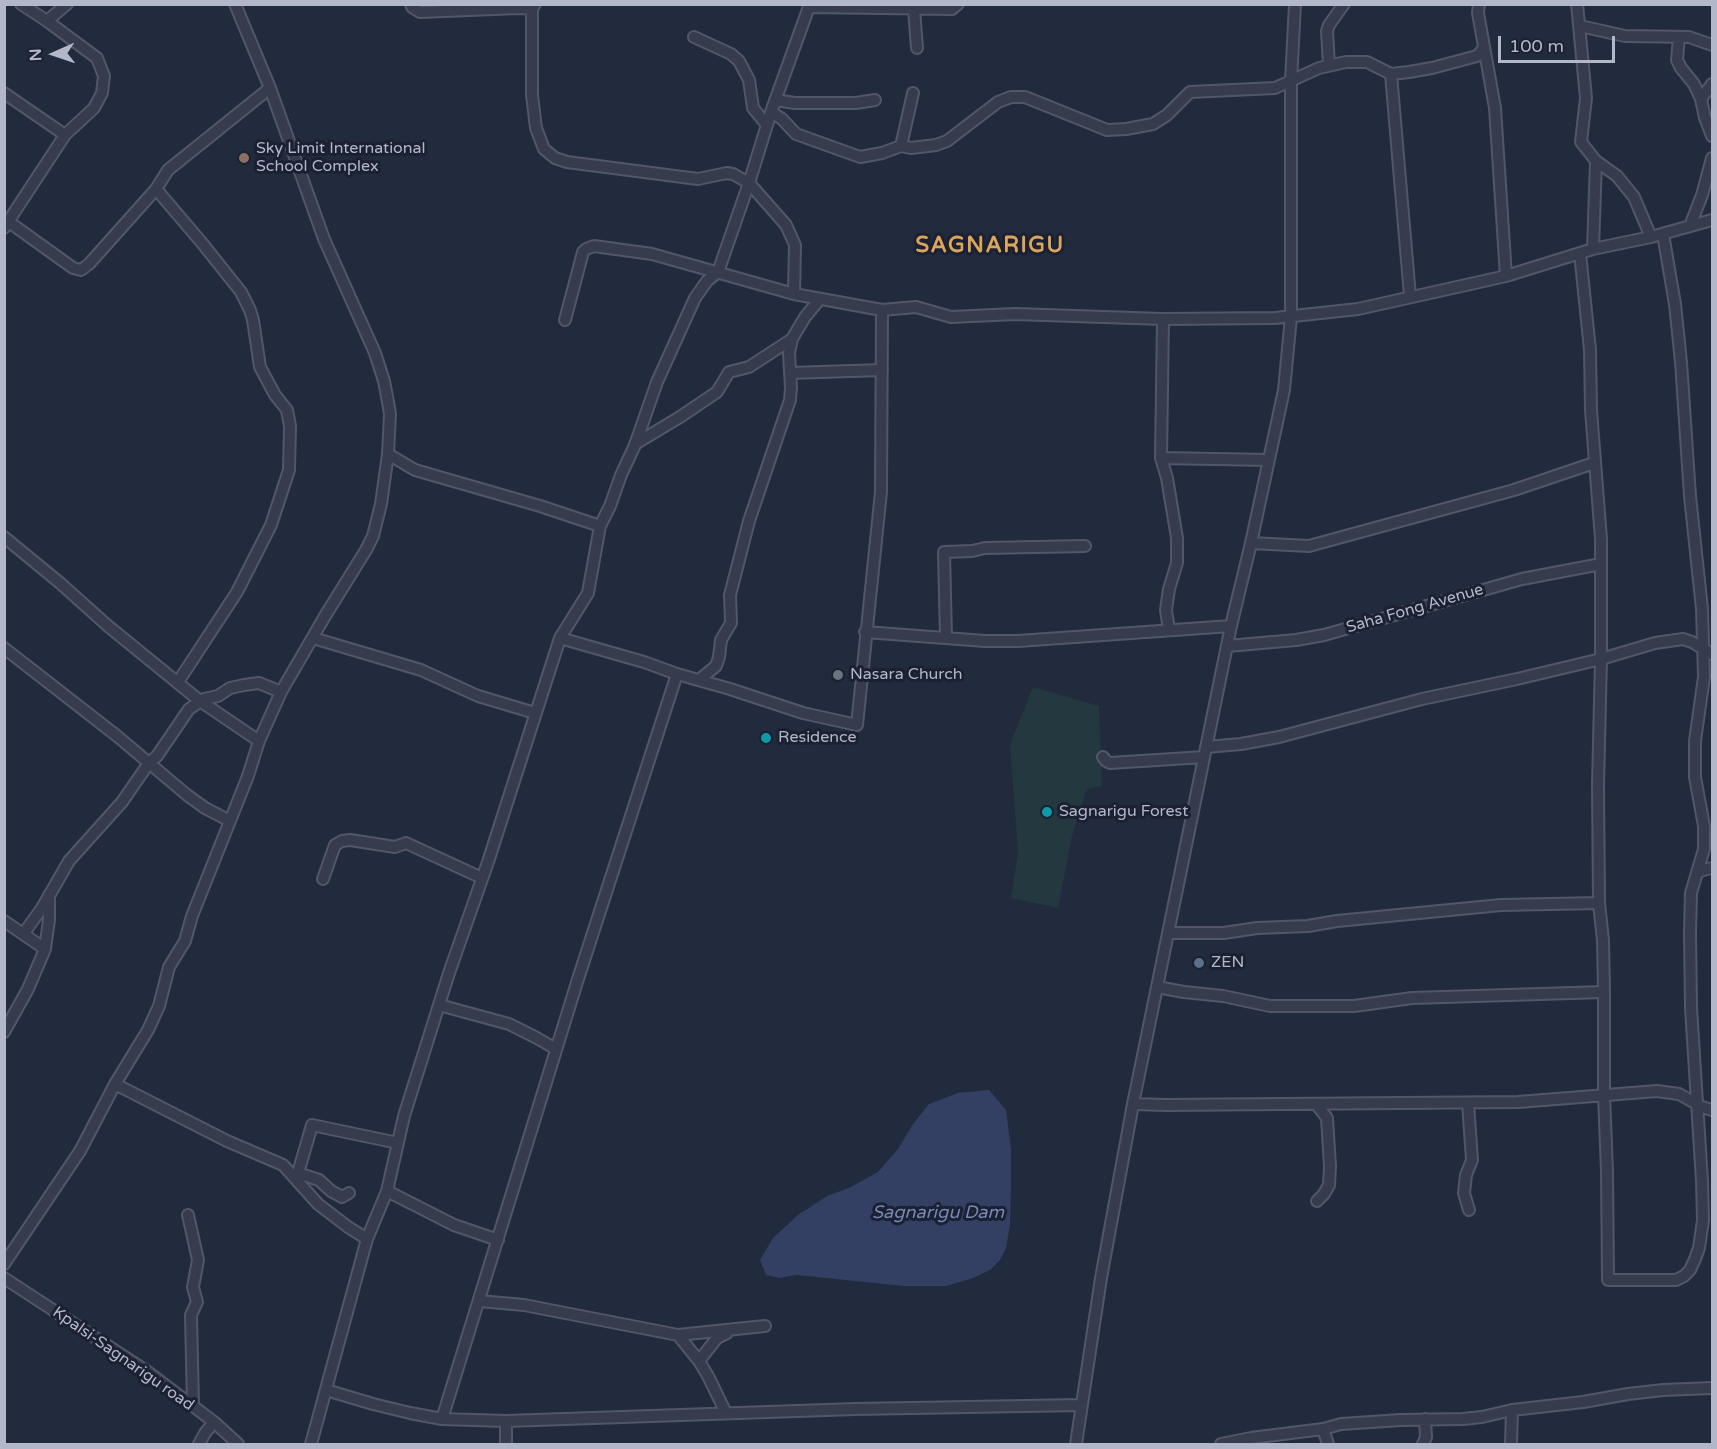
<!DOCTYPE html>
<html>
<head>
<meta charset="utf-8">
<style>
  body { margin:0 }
  #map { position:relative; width:1717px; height:1449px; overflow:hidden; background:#222a3e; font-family:"Varela Round",sans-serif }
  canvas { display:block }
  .frame { position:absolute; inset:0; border:6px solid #b2b7c9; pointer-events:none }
  .north { position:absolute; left:24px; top:24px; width:60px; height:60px; -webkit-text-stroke:4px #1b2132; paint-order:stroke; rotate:267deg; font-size:16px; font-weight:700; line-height:24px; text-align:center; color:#b2b7c9 }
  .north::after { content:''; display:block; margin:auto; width:21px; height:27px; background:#b2b7c9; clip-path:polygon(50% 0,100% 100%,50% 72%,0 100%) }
  .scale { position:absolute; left:1498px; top:36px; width:117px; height:27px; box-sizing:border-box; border:3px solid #b2b7c9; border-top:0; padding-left:8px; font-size:18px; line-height:21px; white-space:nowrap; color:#b2b7c9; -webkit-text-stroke:4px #1b2132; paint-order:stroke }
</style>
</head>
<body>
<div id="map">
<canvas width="1717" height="1449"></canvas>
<div class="frame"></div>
<div class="north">N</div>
<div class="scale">100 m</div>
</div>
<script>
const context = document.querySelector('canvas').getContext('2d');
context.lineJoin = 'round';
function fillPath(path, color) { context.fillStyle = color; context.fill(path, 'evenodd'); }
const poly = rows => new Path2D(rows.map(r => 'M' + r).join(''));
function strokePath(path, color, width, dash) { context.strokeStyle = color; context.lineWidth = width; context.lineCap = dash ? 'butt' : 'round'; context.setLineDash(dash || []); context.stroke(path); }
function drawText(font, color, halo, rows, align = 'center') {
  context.font = font + ' "Varela Round",sans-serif'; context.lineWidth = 6; context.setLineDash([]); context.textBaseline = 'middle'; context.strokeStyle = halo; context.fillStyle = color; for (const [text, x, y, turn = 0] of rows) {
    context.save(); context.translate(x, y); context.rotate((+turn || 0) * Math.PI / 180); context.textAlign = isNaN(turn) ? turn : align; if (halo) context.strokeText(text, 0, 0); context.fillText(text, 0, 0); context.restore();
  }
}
const green = poly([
  [1033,687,1099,706,1102,786,1087,789,1072,836,1058,908,1011,898,1018,853,1010,744]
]);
const water = poly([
  [989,1090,1006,1110,1011,1149,1011,1186,1010,1225,1006,1248,1000,1260,990,1270,973,1278,946,1286,904,1286,797,1275,779,1278,766,1275,760,1260,773,1238,798,1215,827,1196,849,1188,878,1172,898,1149,913,1124,929,1104,958,1093]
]);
const minor = poly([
  [235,4,270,88,324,239,375,353,384,381,388,402,390,414,388,454,415,470,540,506,600,526],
  [411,4,412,7,420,12,519,8,532,9],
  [535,4,532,9,532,95,536,128,544,149,555,158,567,162,698,179,727,173,733,174,749,183,786,225,795,245,794,294],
  [1479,4,1478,13,1495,108,1506,276],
  [1577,4,1586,98,1581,142,1596,161,1617,176,1634,197,1651,237],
  [809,7,952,9,958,4],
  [914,9,917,48],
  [47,21,67,4],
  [1580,26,1625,36,1689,37,1712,45],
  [694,37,731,54,739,61,749,80,753,108,767,125],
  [1679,37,1677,60,1681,68,1694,84,1701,99,1705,118,1712,136],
  [1329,65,1327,31,1329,25,1344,4],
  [1391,74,1410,296],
  [4,93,65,135],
  [1701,99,1712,84],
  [775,100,795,103,856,103,875,100],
  [771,112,782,119,796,134,860,157,882,153,901,146,911,148,936,145,947,141,998,102,1011,97,1025,97,1107,130,1126,129,1153,124,1167,115,1190,92,1275,88,1319,68,1346,62,1367,62,1391,74,1409,72,1432,68,1477,56,1484,48],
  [901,146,913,93],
  [156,189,202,243,241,292,250,310,253,320,260,367,275,395,287,410,290,426,289,470,271,525,237,592,178,682],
  [9,222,73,268,81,270,89,264,156,189,168,170,270,88],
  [1690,226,1702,195,1712,158],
  [4,228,65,135,94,108,102,93,104,76,97,58,47,21,21,4],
  [1593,249,1596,161],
  [1580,253,1590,350,1591,410,1601,539,1601,659,1598,784,1599,903,1603,940,1604,992,1604,1095,1607,1171,1608,1280,1676,1280,1684,1276,1690,1270,1695,1259,1699,1248,1703,1220,1702,1181,1691,1008,1690,932,1691,893,1704,849,1704,826,1695,777,1695,741,1704,677,1702,609,1690,496,1681,362,1675,304,1663,234],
  [1163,319,1161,458,1167,478,1177,538,1177,563,1169,589,1166,610,1169,630],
  [565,320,583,252,586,249,594,246,652,254,794,294,882,310,916,307,951,317,1015,314,1163,319,1275,318,1358,309,1466,285,1506,276,1593,249,1651,237,1712,220],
  [790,373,882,370],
  [635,444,680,417,717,392,729,372,749,367,792,339],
  [1161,458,1269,460],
  [4,537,60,583,108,626,200,701,259,741],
  [1251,543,1309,546,1514,490,1594,463],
  [865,632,985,641,1018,641,1231,626],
  [313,638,421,670,478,696,535,713],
  [560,638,644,662,677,674,730,689,803,713,857,725,881,492,882,310],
  [946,638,944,552,972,551,985,548,1085,546],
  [1227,646,1296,640,1324,635,1522,579,1601,564],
  [4,648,117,736,187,795,205,808,230,821],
  [699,680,716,666,719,657,721,640,731,623,730,595,749,521,790,400,791,388,789,353,792,339,805,317,820,299],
  [1206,747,1241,744,1279,737,1422,699,1517,679,1601,659,1655,643,1683,639,1692,642,1712,654],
  [1103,757,1106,761,1110,763,1204,757],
  [1697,873,1703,870,1712,868],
  [323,879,335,845,342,841,350,840,395,847,406,843,482,878],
  [4,921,45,949],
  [24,933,42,908,69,861,122,802,149,763,157,756,189,709,204,699,218,696,230,688,244,685,259,683,281,692,325,616,366,550,373,536,381,504,388,454],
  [1168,933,1224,933,1257,928,1308,926,1337,921,1501,905,1599,903],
  [1157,987,1184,992,1223,996,1270,1006,1354,1006,1412,998,1604,992],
  [439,1005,509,1024,535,1037,556,1049],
  [4,1032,28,989,45,949,49,920,49,895],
  [115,1084,227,1141,283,1165,318,1204,348,1227,367,1239],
  [1468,1103,1472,1160,1466,1175,1464,1193,1469,1210],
  [1133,1104,1166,1105,1518,1102,1657,1091,1679,1094,1702,1107,1712,1110],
  [1316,1104,1327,1118,1330,1166,1329,1185,1324,1194,1317,1201],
  [387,1191,454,1225,498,1240],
  [349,1193,342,1197,331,1191,319,1180,298,1173,312,1125,398,1143],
  [188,1215,198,1260,193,1287,197,1302,191,1315,193,1406],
  [4,1264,80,1151,115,1084,148,1030,159,1006,169,967,185,941,192,916,248,776,259,741,281,692],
  [4,1278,148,1372,214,1422,238,1444],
  [479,1301,524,1305,678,1335,765,1326],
  [678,1335,699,1361],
  [326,1390,373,1404,410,1413,442,1419,506,1421,855,1409,1081,1405],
  [726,1413,708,1376,699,1361,717,1338,727,1333],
  [442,1419,578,979,677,674],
  [506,1421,506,1444],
  [1323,1429,1328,1444],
  [199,1444,205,1433,214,1422],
  [311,1444,367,1239,387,1191,404,1116,449,973,488,862,560,638,588,593,600,526,610,506,621,475,635,445,657,382,695,298,707,281,718,272,749,183,771,112,810,4],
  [1076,1444,1101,1278,1133,1104,1231,626,1251,543,1284,390,1291,317,1291,81,1295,4],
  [1221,1444,1251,1438,1323,1429,1341,1424,1401,1420,1463,1419,1482,1417,1512,1410,1583,1402,1628,1394,1663,1390,1712,1388],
  [1423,1444,1426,1437,1425,1419],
  [1511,1444,1512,1410]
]);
const markers = [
  [244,158,6,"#8d6e63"],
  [838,675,6,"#6b7280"],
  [766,738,6,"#0f9aa8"],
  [1047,812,6,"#0f9aa8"],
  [1199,963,6,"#5c6f8a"]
];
const poiNames = [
  ["Sky Limit International",256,149],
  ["School Complex",256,167],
  ["Nasara Church",850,675],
  ["Residence",778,738],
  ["Sagnarigu Forest",1059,812],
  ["ZEN",1211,963]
];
const streetNames = [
  ["Saha Fong Avenue",1415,609,-16],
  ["Kpalsi-Sagnarigu road",123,1359,35]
];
const waterNames = [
  ["Sagnarigu Dam",938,1213]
];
const districtNames = [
  ["SAGNARIGU",990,246]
];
fillPath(green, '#24383f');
fillPath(water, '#334064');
strokePath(minor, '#515769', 14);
strokePath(minor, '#363c4e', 10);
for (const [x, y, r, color] of markers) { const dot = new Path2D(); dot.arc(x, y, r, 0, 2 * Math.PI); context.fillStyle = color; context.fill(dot); strokePath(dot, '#1b2132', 2); }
drawText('16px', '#b2b7c9', '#1b2132', poiNames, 'left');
drawText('16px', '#b2b7c9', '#1b2132', streetNames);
drawText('italic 18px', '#7888b2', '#1b2132', waterNames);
context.letterSpacing = '1.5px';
drawText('bold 22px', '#daa65c', '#1b2132', districtNames);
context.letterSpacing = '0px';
</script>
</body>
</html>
